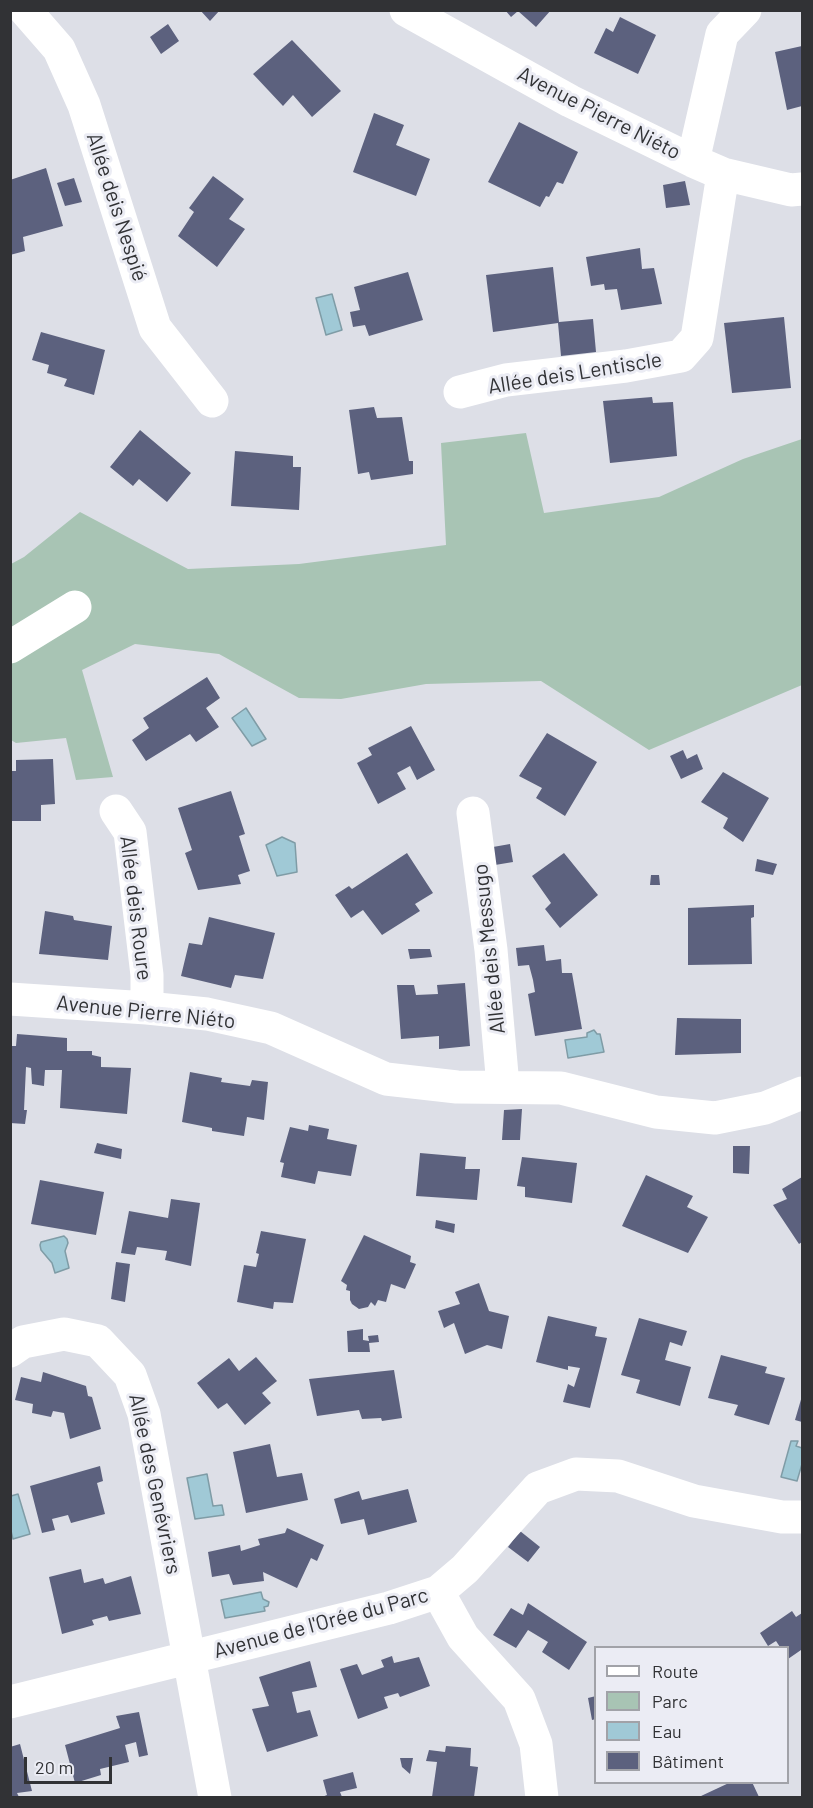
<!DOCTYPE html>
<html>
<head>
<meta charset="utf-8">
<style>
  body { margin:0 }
  #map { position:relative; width:813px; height:1808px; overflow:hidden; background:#dddfe7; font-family:Barlow,sans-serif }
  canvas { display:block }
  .frame { position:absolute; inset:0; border:12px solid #313235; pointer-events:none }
  .legend { position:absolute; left:594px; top:1646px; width:195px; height:138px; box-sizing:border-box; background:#ebecf4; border:2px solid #a1a2a8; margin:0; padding:8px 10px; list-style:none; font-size:18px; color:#313235 }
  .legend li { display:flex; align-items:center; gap:12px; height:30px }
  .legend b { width:30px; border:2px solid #a1a2a8 }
  .scale { position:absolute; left:24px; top:1757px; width:88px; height:27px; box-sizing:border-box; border:3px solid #313235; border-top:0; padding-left:8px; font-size:18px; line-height:21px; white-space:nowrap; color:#313235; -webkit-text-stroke:4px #ebecf4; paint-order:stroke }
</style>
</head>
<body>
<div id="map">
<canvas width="813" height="1808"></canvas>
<div class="frame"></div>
<ul class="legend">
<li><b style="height:8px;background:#fff"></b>Route</li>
<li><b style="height:16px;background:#a8c4b4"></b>Parc</li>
<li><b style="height:16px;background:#a0c9d6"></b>Eau</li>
<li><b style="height:16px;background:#5c617e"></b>Bâtiment</li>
</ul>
<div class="scale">20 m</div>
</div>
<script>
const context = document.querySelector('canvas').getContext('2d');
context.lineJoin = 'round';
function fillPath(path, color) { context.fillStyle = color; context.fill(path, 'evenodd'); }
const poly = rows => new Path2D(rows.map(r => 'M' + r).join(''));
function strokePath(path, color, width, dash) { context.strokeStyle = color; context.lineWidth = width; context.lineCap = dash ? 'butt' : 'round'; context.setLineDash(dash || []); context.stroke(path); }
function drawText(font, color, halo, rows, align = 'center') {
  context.font = font + ' Barlow,sans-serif'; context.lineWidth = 6; context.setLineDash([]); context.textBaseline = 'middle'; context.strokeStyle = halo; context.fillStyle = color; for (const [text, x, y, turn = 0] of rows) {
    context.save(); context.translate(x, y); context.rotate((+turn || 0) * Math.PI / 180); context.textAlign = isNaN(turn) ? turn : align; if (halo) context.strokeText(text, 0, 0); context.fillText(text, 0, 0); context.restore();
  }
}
const green = poly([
  [526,433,544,513,659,497,743,459,802,439,802,685,649,750,541,681,426,684,341,699,299,698,219,654,135,644,82,670,113,777,76,780,66,738,16,743,11,740,11,564,24,557,80,512,188,569,299,564,446,545,441,443]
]);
const water = poly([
  [332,294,342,330,326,335,316,298,332,294],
  [246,708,266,739,252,746,232,718,246,708],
  [282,837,295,843,297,872,277,876,266,845,282,837],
  [594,1030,597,1034,600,1034,604,1052,568,1058,565,1040,587,1037,587,1033,594,1030],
  [64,1236,67,1239,68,1243,65,1251,69,1268,55,1273,52,1263,41,1250,40,1245,41,1242,64,1236],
  [791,1441,798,1441,796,1446,802,1448,802,1464,797,1481,781,1477,791,1441],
  [207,1474,213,1506,222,1505,224,1515,195,1519,187,1478,207,1474],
  [18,1494,30,1534,13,1539,11,1531,11,1496,18,1494],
  [261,1592,263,1599,269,1602,268,1606,264,1607,265,1611,225,1618,221,1600,261,1592]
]);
const building = poly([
  [200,10,220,10,210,21],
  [505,10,551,10,536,27,518,11,511,17],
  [620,17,656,35,638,74,594,53,606,28,613,32],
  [168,24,179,41,161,54,150,37],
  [292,40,341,91,312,117,293,95,283,106,253,74],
  [802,46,802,106,787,110,775,52],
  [374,113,404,125,396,145,430,159,416,196,353,172],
  [519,122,578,152,563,184,557,182,549,197,546,196,540,207,488,182],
  [46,168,63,226,23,237,25,251,10,255,10,212,12,211,10,180],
  [213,176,244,199,229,219,245,229,217,267,178,236,194,212,189,208],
  [74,178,82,202,65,206,57,183],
  [685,181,690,205,666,208,663,185],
  [640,248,642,269,654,268,662,304,621,310,617,289,605,290,604,284,591,286,586,257],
  [553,267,559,322,593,319,596,352,561,356,558,323,493,332,486,275],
  [408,272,423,320,369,336,365,325,353,327,350,312,360,310,354,287],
  [784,317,791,388,732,393,724,323],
  [41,332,105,350,94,395,64,386,67,379,47,373,49,365,32,360],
  [652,397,653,403,673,402,677,456,610,463,603,401],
  [374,407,377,418,402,417,409,461,413,461,413,474,371,480,369,472,358,474,349,410],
  [140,430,191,473,167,502,139,479,133,486,110,467],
  [235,451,293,456,293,467,301,467,299,510,231,506],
  [207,677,220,698,206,708,219,727,196,742,190,734,146,761,132,740,149,728,143,718],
  [411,726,435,770,417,780,410,766,397,773,406,789,378,804,357,763,372,755,368,748],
  [547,733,597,762,565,816,536,798,542,788,519,776],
  [683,750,687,759,697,754,703,769,681,779,670,756],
  [53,759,55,804,41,805,41,821,10,821,10,771,16,771,16,760],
  [723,772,769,798,743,842,723,828,728,818,701,802],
  [231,791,245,834,239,836,250,871,238,875,241,884,198,890,185,853,192,850,178,808],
  [510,844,513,862,495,865,493,847],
  [407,853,433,893,415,904,420,911,382,935,363,910,351,918,335,895,349,886,352,889],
  [564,853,598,895,560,928,545,909,551,903,532,876],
  [757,859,777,864,773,875,755,871],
  [651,875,659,875,660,885,650,885],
  [754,905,754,917,751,918,752,964,688,965,688,908],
  [45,911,73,916,74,920,112,926,108,960,39,954],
  [209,917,275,933,263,979,235,975,231,988,181,976,189,943,202,945],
  [544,945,546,961,561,959,562,973,572,973,582,1029,535,1036,528,994,535,992,533,980,529,965,518,966,516,948],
  [408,949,430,949,432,957,410,959],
  [465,983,470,1046,439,1049,439,1036,401,1039,397,985,414,985,416,995,438,994,437,985],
  [677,1018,741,1019,741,1053,675,1055],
  [17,1034,67,1038,67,1051,92,1051,92,1055,101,1057,101,1067,131,1068,127,1114,60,1108,62,1070,45,1070,44,1086,32,1084,31,1068,26,1067,24,1110,27,1110,25,1124,10,1123,10,1046,16,1046],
  [190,1072,222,1078,221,1082,250,1086,252,1080,268,1082,264,1120,247,1117,244,1136,212,1131,212,1128,182,1122],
  [522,1109,520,1140,502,1140,504,1110],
  [309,1125,329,1129,327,1139,357,1145,351,1176,318,1171,315,1184,281,1177,284,1163,280,1162,290,1127,308,1131],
  [97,1143,122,1149,121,1159,94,1153],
  [733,1146,750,1146,749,1174,733,1173],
  [420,1153,466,1157,465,1169,480,1169,477,1200,416,1196],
  [522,1157,577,1163,572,1203,525,1197,525,1187,517,1186],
  [646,1175,693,1196,687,1207,708,1217,688,1253,622,1226],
  [802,1177,802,1242,799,1244,773,1205,787,1199,782,1189],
  [40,1180,104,1192,96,1235,31,1224],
  [171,1199,200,1203,191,1266,165,1260,167,1251,137,1247,135,1255,121,1253,129,1211,168,1218],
  [436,1220,455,1224,454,1233,435,1228],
  [261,1231,306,1239,293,1303,274,1302,273,1309,237,1302,244,1265,256,1267,259,1254,256,1253],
  [364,1235,411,1256,410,1262,416,1264,405,1289,391,1284,386,1302,378,1300,375,1306,371,1302,368,1307,359,1309,352,1304,350,1300,350,1291,346,1290,347,1285,341,1281],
  [116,1262,130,1264,125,1302,111,1299],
  [479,1283,489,1311,509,1316,502,1349,487,1345,465,1354,454,1323,444,1328,438,1311,460,1304,455,1292],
  [548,1316,597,1327,595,1336,607,1338,590,1408,563,1402,568,1384,574,1387,580,1368,568,1366,568,1370,536,1362],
  [639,1318,687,1331,682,1346,670,1342,665,1360,691,1367,680,1406,636,1393,640,1380,621,1375],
  [363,1329,363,1340,369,1341,368,1336,378,1335,379,1342,369,1343,370,1352,348,1352,347,1331],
  [721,1355,767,1367,765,1373,785,1378,769,1425,734,1415,738,1405,708,1398],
  [256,1357,277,1381,262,1393,271,1403,245,1425,227,1403,218,1409,197,1383,229,1358,239,1371],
  [394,1370,402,1418,382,1421,381,1418,362,1419,359,1410,317,1416,309,1379],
  [43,1372,86,1386,88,1396,92,1397,101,1429,70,1439,64,1413,53,1411,51,1417,32,1413,33,1404,15,1400,21,1377,41,1382],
  [802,1396,802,1422,795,1420],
  [270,1444,277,1477,302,1473,308,1500,246,1513,233,1452],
  [100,1466,103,1481,97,1483,105,1514,71,1523,68,1515,52,1519,55,1530,42,1533,30,1486],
  [408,1489,417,1522,368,1535,364,1519,341,1524,334,1499,359,1491,362,1500],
  [287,1528,324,1545,317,1561,311,1558,297,1588,263,1572,264,1581,233,1585,229,1574,212,1577,208,1552,240,1545,241,1551,260,1545,258,1539,285,1533],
  [520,1531,540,1547,528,1562,508,1547],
  [81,1569,84,1583,103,1578,105,1584,131,1576,141,1614,109,1621,107,1616,92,1620,94,1625,62,1634,49,1577],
  [528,1603,587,1642,569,1670,542,1652,548,1642,528,1630,516,1648,493,1635,511,1608,523,1615],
  [792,1611,796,1617,802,1613,802,1652,801,1650,788,1659,788,1647,780,1647,776,1641,768,1646,760,1633],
  [392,1656,394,1663,419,1657,430,1686,400,1697,398,1693,384,1697,388,1708,358,1719,340,1669,357,1664,362,1675,384,1667,381,1660],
  [310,1661,317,1687,292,1692,297,1713,310,1710,318,1736,267,1752,252,1709,269,1706,259,1677],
  [596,1696,596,1719,592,1720,588,1698],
  [139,1712,148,1755,139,1757,136,1742,125,1745,129,1762,100,1769,101,1775,75,1783,65,1745,120,1728,116,1716],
  [20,1744,32,1791,17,1793,19,1797,10,1797,10,1747],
  [446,1746,471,1748,470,1766,478,1767,474,1797,432,1797,437,1762,426,1761,429,1750,445,1752],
  [400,1758,413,1758,410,1774,402,1767],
  [353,1772,357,1788,340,1792,342,1797,322,1797,327,1795,323,1780],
  [731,1782,752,1782,759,1797,702,1797,701,1796]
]);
const minor = poly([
  [25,10,59,49,84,105,155,328,212,401],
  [406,10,570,101,693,161,723,174,791,190,802,189],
  [693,161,722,34,745,10],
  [460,392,506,380,626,366,681,356,697,338,723,174],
  [10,647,75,607],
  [116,811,130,832,147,975,147,1008],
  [473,813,491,950,503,1086],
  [10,999,147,1008,207,1014,271,1028,386,1079,457,1087,561,1088,656,1112,715,1118,765,1108,802,1093],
  [10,1351,23,1342,64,1334,98,1341,130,1375,144,1414,215,1798],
  [438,1592,463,1637,519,1699,536,1744,542,1798],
  [10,1702,389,1608,438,1592,465,1569,538,1488,576,1474,618,1476,694,1501,782,1517,802,1517]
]);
const streetNames = [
  ["Avenue Pierre Niéto",599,113,27],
  ["Allée deis Nespié",117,207,72],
  ["Allée deis Lentiscle",575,373,-9],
  ["Allée deis Roure",136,908,83],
  ["Allée deis Messugo",489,949,-96],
  ["Avenue Pierre Niéto",146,1012,6],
  ["Allée des Genévriers",155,1484,78],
  ["Avenue de l'Orée du Parc",321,1623,-15]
];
fillPath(green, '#a8c4b4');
fillPath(water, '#a0c9d6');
strokePath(water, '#7f9ca6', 1.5);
fillPath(building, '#5c617e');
strokePath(minor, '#fff', 33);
drawText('21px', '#313235', '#ebecf4', streetNames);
</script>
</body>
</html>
